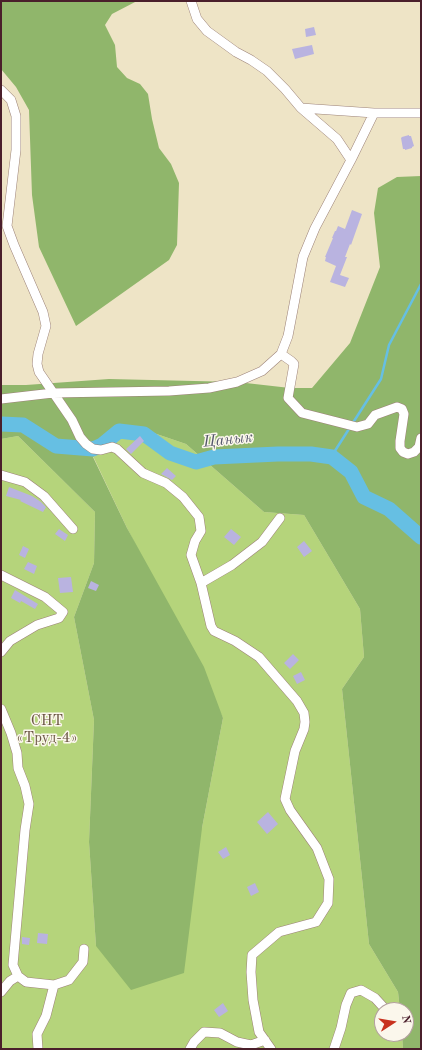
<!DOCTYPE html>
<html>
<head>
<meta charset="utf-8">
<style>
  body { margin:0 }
  #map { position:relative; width:422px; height:1050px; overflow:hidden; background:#eee4c6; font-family:"Old Standard TT",serif }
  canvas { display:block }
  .frame { position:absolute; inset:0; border:2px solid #4a1f2b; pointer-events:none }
  .north { position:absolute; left:374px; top:1002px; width:40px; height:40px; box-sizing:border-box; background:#fbf7ec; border:1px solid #b4a19f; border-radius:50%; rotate:78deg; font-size:11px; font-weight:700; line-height:16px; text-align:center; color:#4a1f2b }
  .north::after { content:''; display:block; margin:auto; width:14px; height:18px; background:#c8321e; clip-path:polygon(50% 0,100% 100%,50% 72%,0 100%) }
</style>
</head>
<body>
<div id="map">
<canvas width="422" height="1050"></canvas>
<div class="frame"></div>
<div class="north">N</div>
</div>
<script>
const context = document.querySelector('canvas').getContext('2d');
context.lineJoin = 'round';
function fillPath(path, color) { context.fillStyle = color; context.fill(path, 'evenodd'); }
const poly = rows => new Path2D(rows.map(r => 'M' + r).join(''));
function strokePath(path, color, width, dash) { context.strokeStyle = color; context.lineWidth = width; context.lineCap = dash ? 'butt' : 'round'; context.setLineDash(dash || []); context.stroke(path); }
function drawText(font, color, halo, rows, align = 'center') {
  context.font = font + ' "Old Standard TT",serif'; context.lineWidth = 3; context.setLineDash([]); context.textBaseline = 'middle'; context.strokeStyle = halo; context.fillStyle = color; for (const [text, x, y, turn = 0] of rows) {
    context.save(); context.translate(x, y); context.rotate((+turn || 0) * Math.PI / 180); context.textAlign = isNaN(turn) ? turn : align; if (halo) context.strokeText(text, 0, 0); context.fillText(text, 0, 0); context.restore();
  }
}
const green = poly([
  [136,427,186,444,264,512,304,515,360,609,364,657,342,689,369,944,398,992,400,1010,382,1010,382,1034,402,1034,403,1049,1,1049,1,439,18,436,95,512,94,563,74,617,94,720,89,842,96,946,202,828,223,718,127,528,93,456]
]);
const forest = poly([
  [1,1,137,1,112,14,105,25,115,45,117,67,127,78,140,84,148,94,152,119,159,148,171,164,179,183,177,245,169,260,76,326,39,247,32,195,29,110,16,87,1,69],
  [421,176,421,1049,403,1049,402,1034,406,1034,406,1010,400,1010,398,992,369,944,342,689,364,657,360,609,304,515,264,512,186,444,136,427,93,457,127,528,204,667,223,718,202,828,184,973,131,990,96,946,89,842,94,720,74,617,94,563,95,512,18,436,1,439,1,385,26,385,109,379,237,382,290,388,312,388,350,343,380,267,374,213,378,188,397,177]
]);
const stream = poly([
  [331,457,381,379,389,345,421,284]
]);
const river = poly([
  [1,424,23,425,56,446,93,449,102,445,119,431,144,434,170,453,196,462,214,457,278,454,311,454,332,457,351,472,364,497,389,509,421,537]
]);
const building = poly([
  [314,27,316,35,306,37,305,29],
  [312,45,314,54,295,59,292,49],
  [409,135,409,136,411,136,414,146,412,147,412,148,405,150,405,149,403,149,401,138,402,137],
  [352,210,362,214,351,245,350,244,345,257,347,257,340,275,349,278,345,287,330,282,336,266,325,261,326,257,325,257,333,238,332,238,335,231,336,231,338,226,345,229],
  [140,436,144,441,131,454,126,449],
  [167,468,176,476,172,480,161,474],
  [9,487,32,496,41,502,46,507,43,512,20,501,21,500,6,496],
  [59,529,68,535,65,541,55,534],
  [231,529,241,537,234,545,224,537],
  [304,541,312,551,304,557,297,547],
  [23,546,29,549,25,558,19,555],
  [28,562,37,566,34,574,24,569],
  [71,577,73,592,60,593,58,578],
  [91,581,99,585,96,591,88,588],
  [15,590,38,604,35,609,21,601,20,603,11,598],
  [293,654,299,660,290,669,284,663],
  [301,672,305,680,297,684,293,676],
  [268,812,278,824,267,834,257,822],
  [226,847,230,855,223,859,218,852],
  [255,883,259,892,251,896,247,887],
  [38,933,48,934,47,944,37,943],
  [22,937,30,938,29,945,22,944],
  [223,1003,228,1011,219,1017,214,1010]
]);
const minor = poly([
  [191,1,197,19,207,31,236,52,251,60,267,71,285,89,301,108,374,113,421,113],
  [1,90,11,100,16,116,16,150,7,226,14,245,43,312,46,326,38,354,37,364,39,372,72,420,80,437,86,444,93,449,101,450,112,447,117,449,143,473,166,483,183,497,199,517,201,531,195,541,191,555,201,583,211,626,214,631,235,641,259,657,297,701,304,713,305,722,304,729,295,751,285,799,290,810,317,848,329,879,328,903,316,922,279,932,252,955,251,972,253,1000,259,1032,271,1049],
  [351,160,374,113],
  [281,354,291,361,294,364,288,398,302,413,357,427,368,424,375,415,397,407,402,409,404,414,400,441,400,448,403,452,408,454,414,452,419,447,421,438],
  [1,399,53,393,169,391,209,388,237,382,262,371,281,354,288,336,303,257,315,228,351,160,337,139,301,108],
  [1,475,25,482,44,496,73,529],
  [1,575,45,597,63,612,59,618,37,625,10,641,1,652],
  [201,583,232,565,262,542,280,518],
  [1,709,11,733,17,753,18,768,25,786,29,804,25,830,13,965,18,976,26,982,54,985,69,980,83,962,84,949],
  [1,992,10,981,18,976],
  [38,1049,37,1034,46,1016,54,985],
  [190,1049,194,1042,204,1032,220,1033,237,1042,251,1045,265,1040],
  [334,1049,341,1028,346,1005,351,993,361,990,375,998,386,1010]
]);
const parkNames = [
  ["СНТ",47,721],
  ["«Труд-4»",47,738]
];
const waterNames = [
  ["Цанык",228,440,-6]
];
fillPath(green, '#b5d47b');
fillPath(forest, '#90b66b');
strokePath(stream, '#66bfe3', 2.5);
strokePath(river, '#66bfe3', 15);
fillPath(building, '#b9b3e0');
strokePath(minor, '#9c8278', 10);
strokePath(minor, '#fff', 9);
drawText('15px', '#6a5543', '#fbf7ec', parkNames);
drawText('italic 16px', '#54576b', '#fbf7ec', waterNames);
</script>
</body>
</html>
